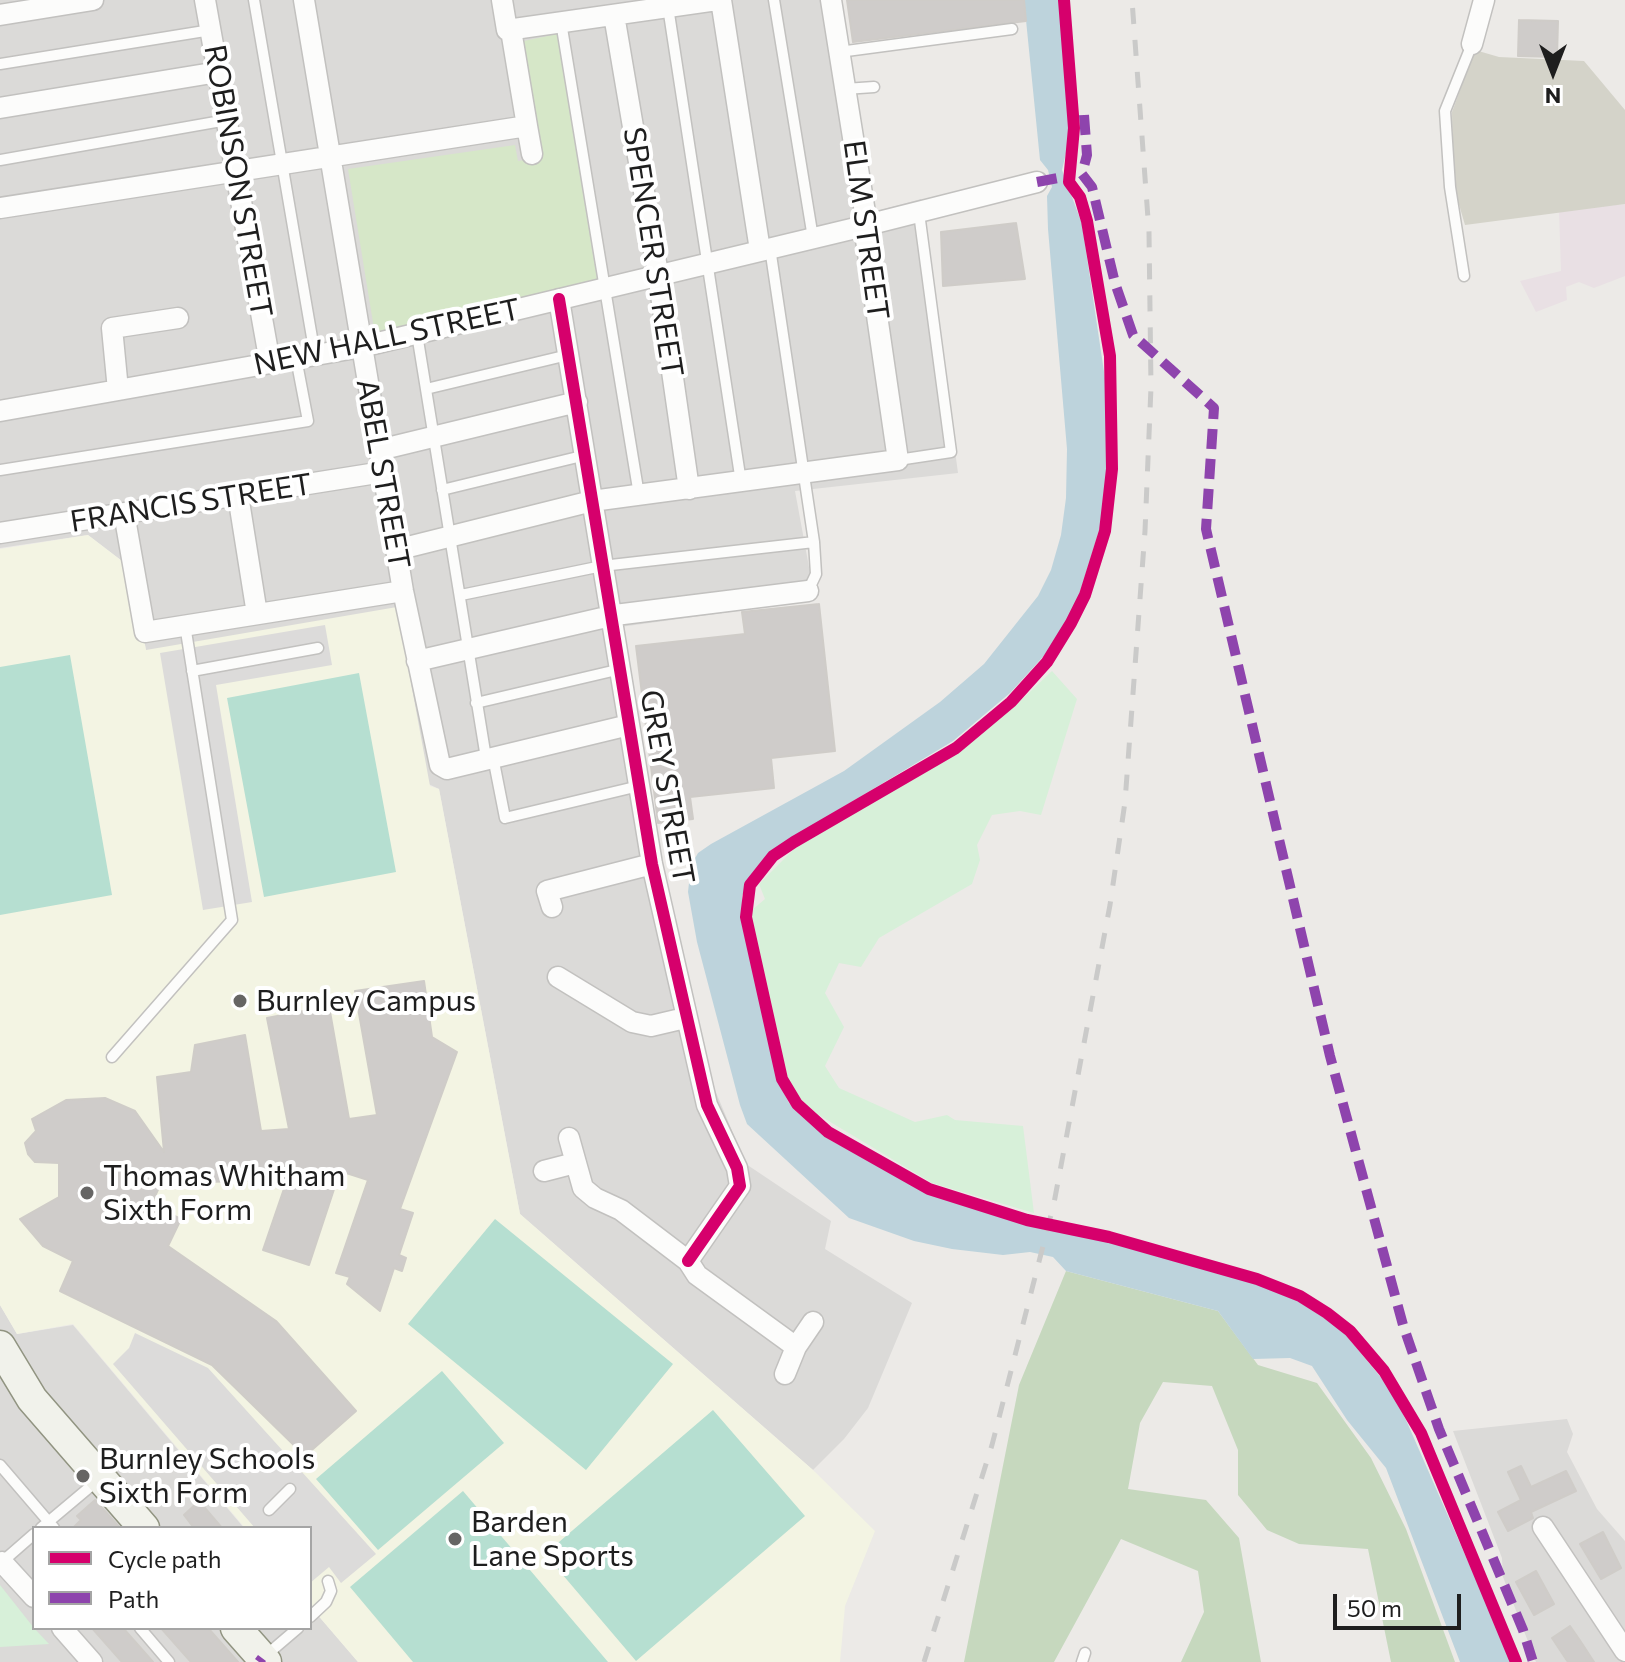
<!DOCTYPE html>
<html>
<head>
<meta charset="utf-8">
<style>
  body { margin:0 }
  #map { position:relative; width:1625px; height:1662px; overflow:hidden; background:#eceae7; font-family:Commissioner,sans-serif }
  canvas { display:block }
  .legend { position:absolute; left:32px; top:1526px; width:280px; height:104px; box-sizing:border-box; background:#fff; border:2px solid #a5a5a5; margin:0; padding:10px 14px; list-style:none; font-size:24px; color:#1e1e1e }
  .legend li { display:flex; align-items:center; gap:16px; height:40px }
  .legend b { width:40px; border:2px solid #a5a5a5 }
  .north { position:absolute; left:1513px; top:32px; width:80px; height:80px; -webkit-text-stroke:6px #fff; paint-order:stroke; rotate:180deg; font-size:22px; font-weight:700; line-height:32px; text-align:center; color:#1e1e1e }
  .north::after { content:''; display:block; margin:auto; width:28px; height:36px; background:#1e1e1e; clip-path:polygon(50% 0,100% 100%,50% 72%,0 100%) }
  .scale { position:absolute; left:1333px; top:1594px; width:128px; height:36px; box-sizing:border-box; border:4px solid #1e1e1e; border-top:0; padding-left:10px; font-size:24px; line-height:28px; white-space:nowrap; color:#1e1e1e; -webkit-text-stroke:6px #fff; paint-order:stroke }
</style>
</head>
<body>
<div id="map">
<canvas width="1625" height="1662"></canvas>
<ul class="legend">
<li><b style="height:10px;background:#d6006c"></b>Cycle path</li>
<li><b style="height:10px;background:#8e44ad"></b>Path</li>
</ul>
<div class="north">N</div>
<div class="scale">50 m</div>
</div>
<script>
const context = document.querySelector('canvas').getContext('2d');
context.lineJoin = 'round';
function fillPath(path, color) { context.fillStyle = color; context.fill(path, 'evenodd'); }
const poly = rows => new Path2D(rows.map(r => 'M' + r).join(''));
function strokePath(path, color, width, dash) { context.strokeStyle = color; context.lineWidth = width; context.lineCap = dash ? 'butt' : 'round'; context.setLineDash(dash || []); context.stroke(path); }
function drawText(font, color, halo, rows, align = 'center') {
  context.font = font + ' Commissioner,sans-serif'; context.lineWidth = 8; context.setLineDash([]); context.textBaseline = 'middle'; context.strokeStyle = halo; context.fillStyle = color; for (const [text, x, y, turn = 0] of rows) {
    context.save(); context.translate(x, y); context.rotate((+turn || 0) * Math.PI / 180); context.textAlign = isNaN(turn) ? turn : align; if (halo) context.strokeText(text, 0, 0); context.fillText(text, 0, 0); context.restore();
  }
}
const residential = poly([
  [0,0,842,0,873,212,921,199,958,473,795,491,811,578,811,601,620,627,665,885,715,1090,746,1164,831,1221,825,1249,912,1303,868,1408,844,1439,813,1470,520,1214,439,789,146,650,144,640,134,633,122,561,88,535,0,548],
  [0,1305,17,1334,73,1325,244,1528,34,1528,34,1628,310,1628,310,1606,358,1662,0,1662],
  [1567,1419,1573,1434,1567,1452,1597,1509,1625,1541,1625,1662,1536,1662,1503,1577,1502,1558,1453,1431]
]);
const industrial = poly([
  [1625,204,1625,276,1594,288,1579,282,1566,287,1567,300,1536,312,1520,281,1561,271,1559,211]
]);
const education = poly([
  [88,535,122,561,134,633,144,640,146,650,397,607,430,786,439,789,520,1214,813,1470,875,1531,845,1606,840,1662,358,1662,310,1606,310,1528,245,1528,73,1324,17,1334,0,1305,0,549]
]);
const construction = poly([
  [1475,50,1499,57,1584,61,1625,110,1625,204,1465,225,1453,184,1452,112]
]);
const grass = poly([
  [557,34,597,279,375,335,348,169,515,145,518,161,538,158,519,42]
]);
const forest = poly([
  [1066,1271,1218,1311,1258,1365,1317,1383,1371,1458,1406,1529,1455,1662,1391,1662,1368,1549,1299,1544,1267,1530,1238,1495,1238,1450,1212,1386,1163,1382,1140,1423,1128,1489,1206,1500,1239,1538,1261,1662,1181,1662,1204,1612,1198,1571,1121,1539,1054,1662,964,1662,1019,1385]
]);
const park = poly([
  [1052,671,1077,699,1041,815,1020,811,992,815,977,845,980,860,972,884,879,938,861,967,839,963,825,993,844,1027,825,1066,839,1088,915,1122,947,1115,955,1120,1023,1126,1034,1213,932,1183,817,1114,793,1092,778,1049,751,920,752,910,765,899,759,884,794,849,956,748,1013,708],
  [0,1585,34,1628,49,1644,0,1647]
]);
const pitch = poly([
  [70,655,112,895,0,915,0,667],
  [359,673,396,872,264,897,227,698],
  [495,1219,673,1364,586,1470,408,1324],
  [442,1371,504,1443,378,1550,316,1479],
  [713,1410,805,1516,636,1661,545,1554],
  [463,1491,608,1662,413,1662,350,1587]
]);
const parking = poly([
  [325,625,332,665,216,685,252,902,203,910,160,653],
  [135,1333,208,1368,376,1554,341,1583,329,1567,310,1583,310,1528,255,1528,113,1364,129,1348]
]);
const water = poly([
  [1024,0,1061,0,1071,132,1062,170,1082,224,1107,392,1107,468,1101,524,1075,608,1051,648,1010,693,953,741,788,840,753,872,742,896,742,924,778,1081,789,1103,830,1140,940,1198,1251,1280,1298,1301,1340,1328,1388,1386,1406,1420,1512,1662,1460,1662,1386,1468,1347,1420,1312,1366,1290,1358,1253,1359,1218,1311,1066,1271,1053,1257,1030,1252,1003,1255,952,1249,914,1241,849,1218,747,1124,740,1105,697,942,688,892,691,865,698,853,711,844,844,771,940,702,984,664,1038,596,1051,570,1061,535,1066,498,1067,449,1048,229,1047,196,1052,187,1048,170,1040,160]
]);
const building = poly([
  [847,0,1024,0,1026,21,853,42,847,0],
  [1519,20,1558,21,1557,57,1518,56,1519,20],
  [1016,223,1025,279,943,286,941,232,1016,223],
  [819,604,835,751,771,758,774,788,690,797,693,819,658,823,636,646,745,634,742,612,819,604],
  [424,981,432,1037,457,1052,400,1209,413,1213,399,1255,406,1258,402,1271,394,1268,380,1311,347,1284,350,1277,336,1273,368,1180,340,1171,309,1265,263,1250,287,1180,161,1183,151,1205,181,1219,168,1246,276,1321,356,1411,305,1456,212,1365,60,1291,73,1261,43,1246,20,1219,59,1197,59,1163,35,1162,28,1154,25,1143,36,1131,32,1119,66,1100,105,1098,135,1111,164,1152,157,1077,191,1072,195,1045,245,1035,261,1131,289,1129,267,1018,329,1006,349,1119,377,1115,355,991,424,981],
  [1521,1466,1531,1487,1566,1471,1576,1491,1531,1512,1533,1518,1508,1531,1498,1512,1521,1500,1508,1472,1521,1466],
  [95,1500,103,1509,120,1528,73,1528,81,1520,77,1516,95,1500],
  [199,1501,222,1528,194,1528,184,1515,199,1501],
  [1603,1532,1621,1568,1601,1579,1580,1544,1603,1532],
  [1536,1571,1554,1604,1534,1615,1516,1582,1536,1571],
  [1570,1626,1581,1642,1594,1662,1568,1662,1552,1638,1570,1626],
  [92,1628,123,1628,153,1662,122,1662,92,1628],
  [161,1628,208,1628,238,1662,191,1662,161,1628]
]);
const lane = poly([
  [254,0,315,355],
  [774,0,813,238],
  [668,7,741,482],
  [561,22,639,495],
  [839,52,1012,29],
  [0,64,211,30],
  [845,89,874,87],
  [0,160,227,120],
  [770,248,814,542,816,574,808,591],
  [1464,276,1450,187,1445,111,1472,44],
  [417,334,486,758],
  [426,389,568,355],
  [898,460,951,452,919,213],
  [0,470,308,421,296,358],
  [442,490,586,455],
  [461,595,602,566,814,542],
  [192,671,318,648],
  [476,703,621,669],
  [493,757,505,818,639,786],
  [112,1057,232,920,185,625],
  [0,1465,54,1528],
  [269,1510,290,1489],
  [41,1528,97,1481],
  [1,1558,2,1562,34,1534],
  [310,1617,326,1602,331,1591,328,1581],
  [140,1628,169,1662],
  [264,1657,298,1628],
  [1082,1662,1085,1653]
]);
const street = poly([
  [205,0,270,363],
  [304,0,403,591,440,765,447,769,629,725],
  [502,0,507,30,717,0],
  [721,0,760,250],
  [0,15,93,0],
  [614,15,658,274,689,489],
  [1472,44,1484,0],
  [0,108,218,72],
  [527,126,532,154],
  [0,208,527,126,511,30],
  [867,225,1037,182],
  [559,299,652,864,707,1105,737,1168,740,1186,688,1261],
  [118,390,112,328,178,318],
  [0,411,361,347,864,226],
  [379,450,577,402],
  [238,495,257,614],
  [124,513,145,632,403,591],
  [0,533,383,472],
  [396,550,592,501,898,460,864,226,867,225,831,0],
  [417,661,615,615,808,591],
  [552,907,547,891,652,864],
  [558,977,632,1022,651,1026,685,1018],
  [569,1138,583,1188,595,1198,621,1210,688,1261,697,1275,796,1347],
  [544,1171,575,1163],
  [785,1374,796,1347,813,1322],
  [1543,1527,1625,1651],
  [2,1562,34,1597],
  [62,1628,92,1662]
]);
const secondary = poly([
  [0,1346,32,1399,144,1528],
  [236,1628,266,1662]
]);
const rail = poly([
  [924,1662,992,1445,1054,1203,1110,905,1125,802,1145,531,1151,387,1149,232,1132,0]
]);
const quiet = poly([
  [1084,115,1087,155,1082,174,1092,187,1115,283,1133,335,1214,408,1206,529,1330,1056,1403,1325,1439,1429,1523,1630,1533,1662],
  [1037,182,1074,175],
  [259,1662,262,1658]
]);
const cycleway = poly([
  [1064,0,1074,128,1069,182,1080,197,1087,221,1110,356,1112,469,1105,531,1085,595,1071,623,1047,662,1011,702,956,748,794,842,773,856,750,885,746,917,782,1079,797,1104,828,1132,929,1189,1027,1220,1109,1237,1257,1279,1300,1296,1327,1313,1350,1331,1384,1371,1421,1433,1516,1662],
  [559,299,652,864,707,1105,737,1168,740,1186,688,1261]
]);
const markers = [
  [240,1001,8,"#666564"],
  [87,1193,8,"#666564"],
  [83,1476,8,"#666564"],
  [455,1539,8,"#666564"]
];
const streetNames = [
  ["ROBINSON STREET",238,181,80],
  ["ELM STREET",866,230,82],
  ["SPENCER STREET",653,252,81],
  ["NEW HALL STREET",387,337,-12],
  ["ABEL STREET",383,474,80],
  ["FRANCIS STREET",191,503,-9],
  ["GREY STREET",667,787,80]
];
const poiNames = [
  ["Burnley Campus",256,1001],
  ["Thomas Whitham",103,1176],
  ["Sixth Form",103,1210],
  ["Burnley Schools",99,1459],
  ["Sixth Form",99,1493],
  ["Barden",471,1522],
  ["Lane Sports",471,1556]
];
fillPath(residential, '#dbdad8');
fillPath(industrial, '#e9e0e4');
fillPath(education, '#f3f4e3');
fillPath(construction, '#d4d3c9');
fillPath(grass, '#d6e7c8');
fillPath(forest, '#c6d8be');
fillPath(park, '#d7f0d9');
fillPath(pitch, '#b6dfd1');
fillPath(parking, '#dcdbda');
fillPath(water, '#bdd3dc');
fillPath(building, '#cfccca');
strokePath(building, '#cfccc8', 2);
strokePath(lane, '#c2c1bf', 13);
strokePath(street, '#c2c1bf', 23);
strokePath(secondary, '#919481', 33);
strokePath(lane, '#fcfcfb', 10);
strokePath(street, '#fcfcfb', 20);
strokePath(secondary, '#f1f2eb', 30);
strokePath(rail, '#cacac9', 5, [16, 16]);
strokePath(quiet, '#8e44ad', 10, [20, 10]);
strokePath(cycleway, '#d6006c', 12);
for (const [x, y, r, color] of markers) { const dot = new Path2D(); dot.arc(x, y, r, 0, 2 * Math.PI); context.fillStyle = color; context.fill(dot); strokePath(dot, '#fff', 3); }
drawText('30px', '#1e1e1e', '#fff', streetNames);
drawText('30px', '#1e1e1e', '#fff', poiNames, 'left');
</script>
</body>
</html>
